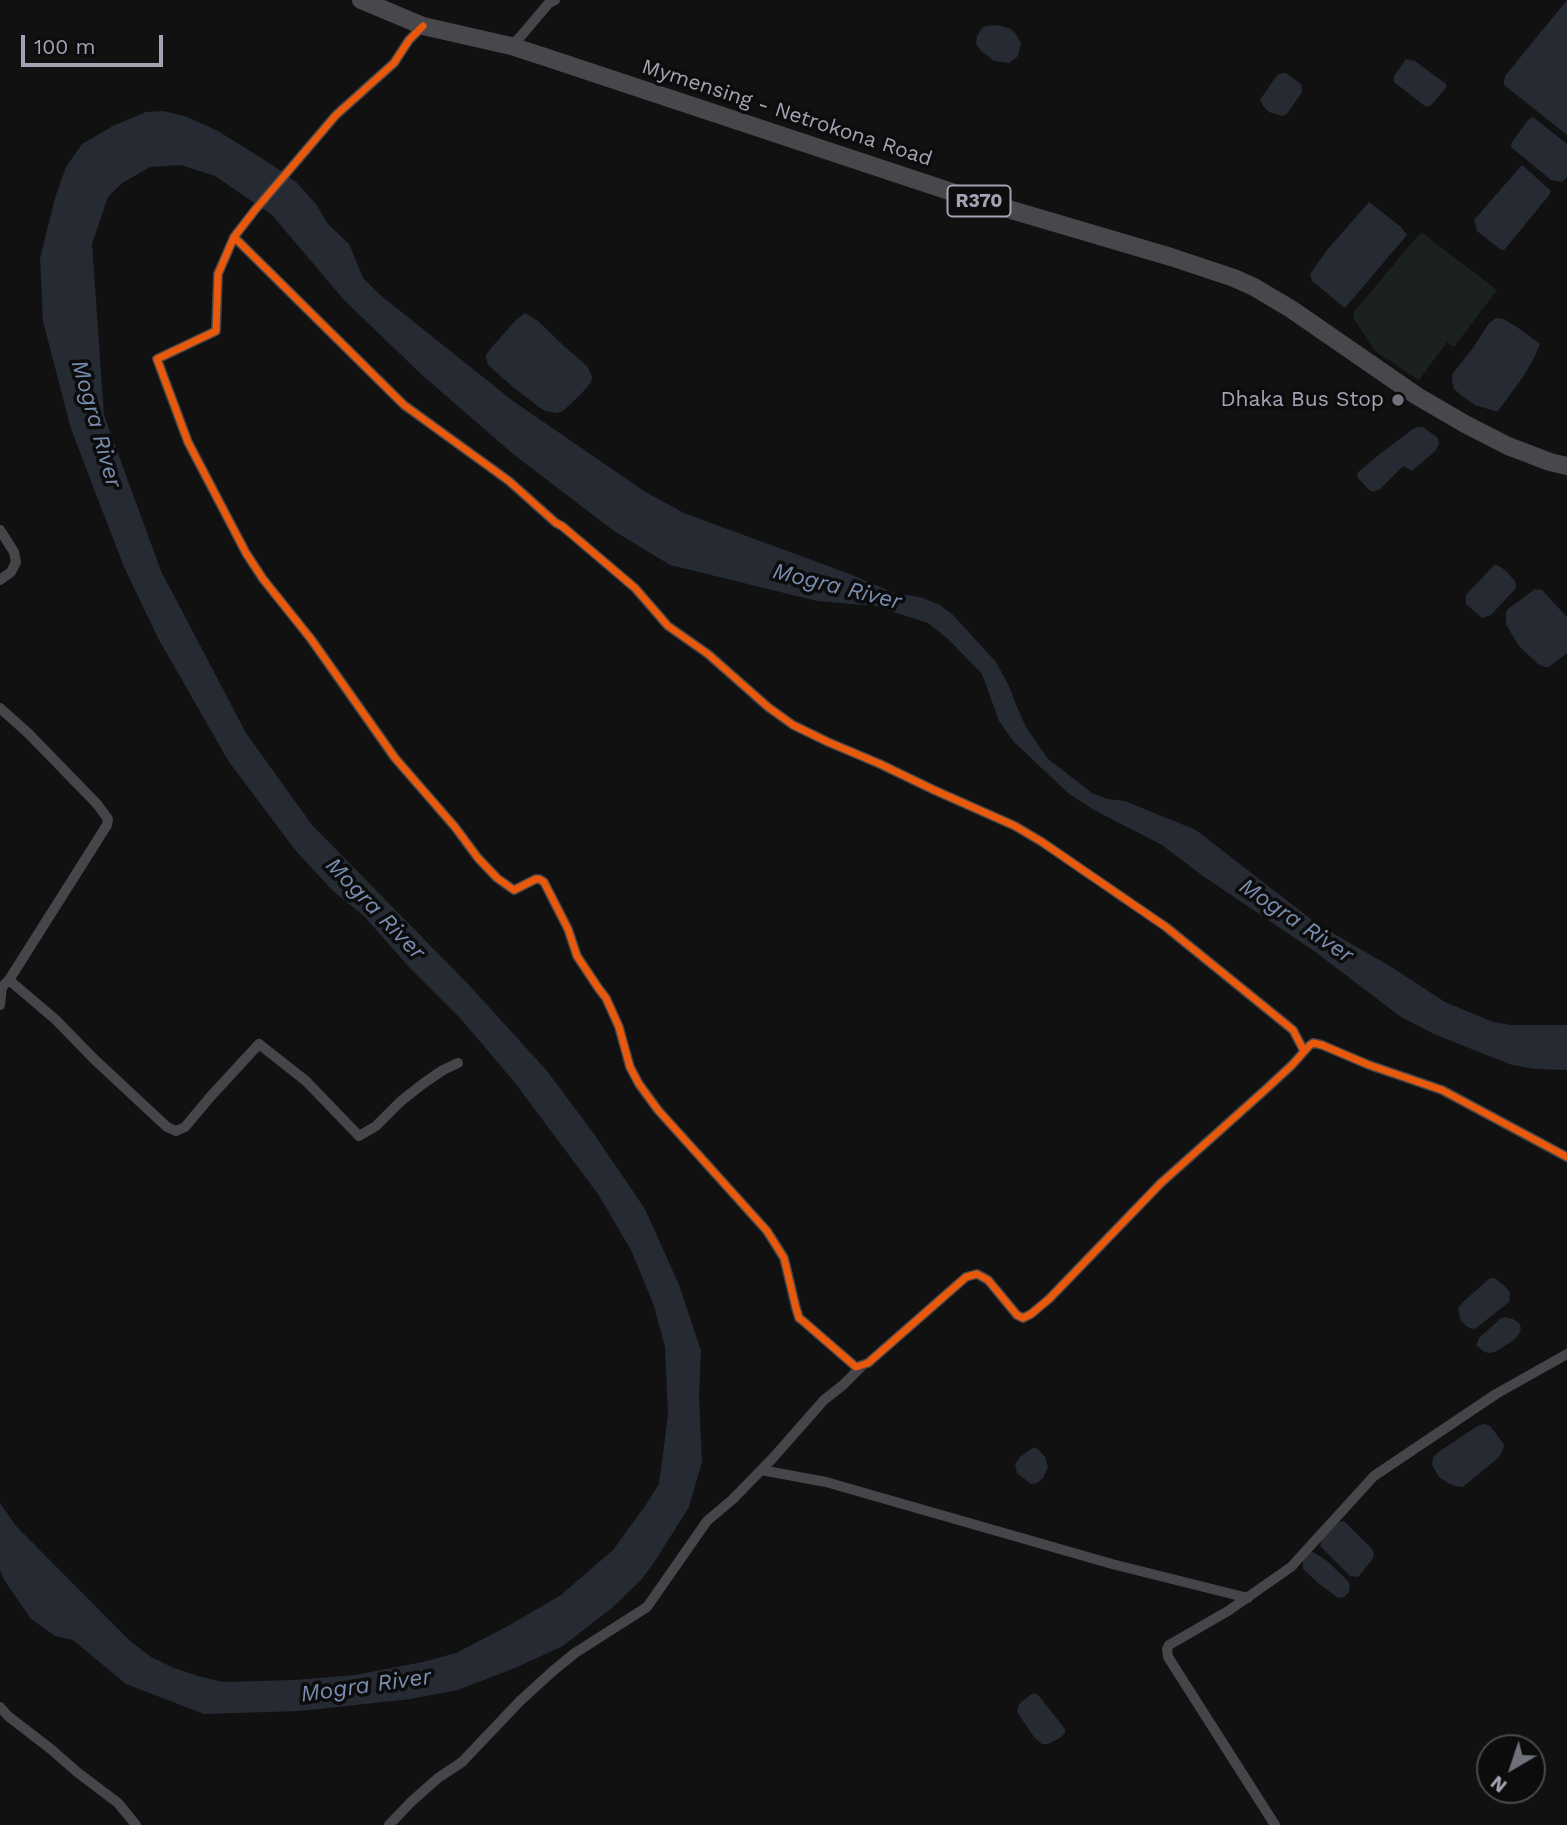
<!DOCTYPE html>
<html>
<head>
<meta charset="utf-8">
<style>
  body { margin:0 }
  #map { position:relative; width:1567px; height:1825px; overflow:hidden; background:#111112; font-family:"Work Sans",sans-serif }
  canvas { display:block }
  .north { position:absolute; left:1476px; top:1734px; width:70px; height:70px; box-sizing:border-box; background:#0c0c0d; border:2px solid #48494f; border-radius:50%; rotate:219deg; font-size:19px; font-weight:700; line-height:28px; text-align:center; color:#a2a4b3 }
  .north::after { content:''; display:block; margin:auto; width:24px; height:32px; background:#6f717b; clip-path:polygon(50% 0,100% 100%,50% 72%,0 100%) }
  .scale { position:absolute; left:21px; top:35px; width:142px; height:32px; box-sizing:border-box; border:4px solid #a2a4b3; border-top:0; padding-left:9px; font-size:21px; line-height:24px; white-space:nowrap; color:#a2a4b3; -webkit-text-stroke:5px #0c0c0d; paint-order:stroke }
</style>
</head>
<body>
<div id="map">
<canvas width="1567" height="1825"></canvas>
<div class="north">N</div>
<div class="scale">100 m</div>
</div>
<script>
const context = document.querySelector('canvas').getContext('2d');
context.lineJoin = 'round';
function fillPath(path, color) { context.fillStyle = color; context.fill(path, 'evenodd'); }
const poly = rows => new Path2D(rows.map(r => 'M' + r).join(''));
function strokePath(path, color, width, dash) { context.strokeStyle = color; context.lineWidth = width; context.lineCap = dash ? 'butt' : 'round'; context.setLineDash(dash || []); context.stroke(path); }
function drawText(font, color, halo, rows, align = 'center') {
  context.font = font + ' "Work Sans",sans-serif'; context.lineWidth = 7; context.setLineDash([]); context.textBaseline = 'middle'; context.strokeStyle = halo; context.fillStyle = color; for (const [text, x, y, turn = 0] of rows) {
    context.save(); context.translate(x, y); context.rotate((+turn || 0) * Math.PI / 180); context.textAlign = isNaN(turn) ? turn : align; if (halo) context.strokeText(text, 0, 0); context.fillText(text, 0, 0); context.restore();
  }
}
const green = poly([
  [1421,232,1497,290,1454,347,1447,342,1419,380,1375,351,1354,319,1354,312]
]);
const water = poly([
  [1567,0,1567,135,1504,85,1504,82,1505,76],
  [998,25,1011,29,1015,33,1021,43,1018,56,1009,63,994,61,981,51,976,44,977,36,982,28,986,26],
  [1406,59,1415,61,1446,84,1446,88,1431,105,1426,107,1394,82,1394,76],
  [1286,73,1301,84,1302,92,1287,114,1282,116,1269,112,1263,106,1260,100,1275,78,1279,74],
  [164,111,187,117,218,131,274,166,297,183,316,204,327,223,349,244,363,278,379,294,513,401,644,491,684,513,847,573,899,595,908,595,923,598,940,605,953,615,996,662,1009,686,1017,707,1026,727,1048,759,1065,772,1092,793,1107,799,1125,801,1196,830,1317,924,1393,968,1445,1002,1493,1022,1511,1025,1567,1025,1567,1070,1535,1069,1512,1065,1436,1035,1401,1017,1314,951,1203,876,1162,845,1094,810,1068,793,1014,742,999,721,982,674,948,639,928,623,875,606,817,601,670,565,614,531,513,454,421,374,344,300,272,215,215,176,181,165,150,167,122,183,108,197,92,244,104,415,161,571,246,733,312,825,469,985,547,1071,594,1134,645,1209,679,1285,701,1351,699,1397,702,1462,689,1507,657,1558,642,1579,613,1607,563,1646,515,1668,458,1690,411,1699,300,1711,204,1714,126,1684,73,1640,55,1636,31,1619,4,1580,0,1570,0,1503,16,1526,129,1640,151,1657,174,1668,198,1676,223,1682,295,1680,355,1675,423,1662,456,1653,508,1626,561,1595,613,1550,645,1506,659,1484,668,1415,665,1347,654,1306,631,1250,598,1194,515,1083,461,1019,408,966,364,916,333,891,296,851,229,762,158,638,124,567,71,429,43,321,40,258,55,198,66,167,82,144,113,126,146,112],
  [1533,117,1567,144,1567,177,1562,182,1551,180,1512,148,1511,145,1512,142,1528,120],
  [1522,165,1550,190,1550,194,1505,249,1501,250,1477,231,1474,220],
  [1369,202,1401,227,1407,235,1345,308,1312,281,1310,274,1327,250],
  [525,313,538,321,564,346,587,366,590,372,592,377,591,382,581,394,563,411,557,413,545,411,539,407,513,387,489,366,487,362,486,355,491,348,515,321],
  [1496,318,1503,319,1517,327,1540,344,1535,356,1523,377,1498,411,1495,411,1475,405,1462,396,1454,389,1452,380,1453,373,1473,348,1489,323],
  [1418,427,1423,427,1438,438,1439,445,1435,451,1412,471,1403,466,1380,489,1373,492,1369,490,1358,478,1357,473,1381,453,1413,429],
  [1494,565,1497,565,1505,570,1515,581,1516,588,1491,615,1482,618,1466,604,1466,595],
  [1535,589,1542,590,1567,617,1567,653,1549,667,1545,667,1538,664,1518,645,1506,624,1506,613,1508,609],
  [1494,1278,1504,1285,1510,1293,1509,1302,1475,1329,1467,1327,1460,1319,1458,1308,1463,1302,1489,1279],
  [1505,1317,1513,1319,1519,1323,1521,1328,1519,1334,1514,1340,1495,1352,1488,1353,1483,1351,1476,1345,1479,1338,1500,1319],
  [1484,1424,1490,1426,1494,1431,1503,1443,1504,1447,1499,1457,1463,1487,1455,1486,1446,1482,1438,1476,1432,1465,1433,1458,1437,1453,1479,1425],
  [1034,1447,1040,1451,1045,1457,1048,1467,1043,1478,1037,1483,1031,1484,1017,1473,1015,1464,1020,1457],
  [1344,1521,1372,1549,1374,1555,1372,1560,1358,1577,1350,1576,1320,1546,1322,1539,1339,1522],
  [1313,1552,1327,1561,1347,1580,1350,1585,1349,1592,1344,1597,1338,1598,1317,1582,1303,1569,1303,1561,1310,1553],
  [1032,1694,1036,1694,1039,1696,1065,1729,1065,1733,1060,1738,1048,1744,1042,1744,1034,1737,1017,1712,1019,1705,1022,1701]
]);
const minor = poly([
  [423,26,409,40,394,63,336,115,255,210,234,237,218,274,216,331,157,359,188,442,246,553,263,579,311,639,395,758,455,827,478,858,497,878,514,890,536,879,539,879,544,882,568,929,577,956,599,989,606,998,619,1027,630,1067,639,1084,658,1110,767,1231,784,1258,796,1308,799,1318,803,1321,856,1367,868,1363,966,1277,977,1274,988,1280,1017,1315,1023,1318,1031,1314,1049,1299,1161,1183,1265,1090,1292,1065,1309,1046,1313,1043,1322,1045,1369,1065,1442,1090,1567,1157],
  [511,46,521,36,549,3,555,0],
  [234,237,404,405,509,481,556,523,562,526,635,588,668,626,708,654,768,707,793,725,828,742,880,764,934,790,1015,826,1042,842,1166,927,1293,1030,1304,1051],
  [0,530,14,552,16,562,11,572,0,580],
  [0,708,28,733,97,804,108,819,107,825,9,980,2,987,0,1005],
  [9,980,56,1020,94,1059,167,1127,176,1131,185,1127,211,1096,259,1044,306,1081,359,1136,376,1126,401,1101,424,1083,443,1070,458,1063],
  [761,1470,826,1482,1112,1564,1248,1598],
  [0,1707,8,1716,52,1750,77,1772,118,1803,136,1825],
  [389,1825,411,1802,438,1778,462,1762,520,1701,554,1670,575,1653,647,1607,707,1521,733,1499,772,1459,824,1400,843,1385,861,1367],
  [1275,1825,1168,1657,1167,1649,1169,1645,1228,1611,1291,1567,1374,1476,1496,1394,1567,1354]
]);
const primary = poly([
  [361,0,423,26,511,46,542,56,964,196,1171,257,1234,278,1254,287,1291,309,1417,396,1465,424,1508,446,1550,462,1567,466]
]);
const cycleway = poly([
  [423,26,409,40,394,63,336,115,255,210,234,237,218,274,216,331,157,359,188,442,246,553,263,579,311,639,395,758,455,827,478,858,497,878,514,890,536,879,539,879,544,882,568,929,577,956,599,989,606,998,619,1027,630,1067,639,1084,658,1110,767,1231,784,1258,796,1308,799,1318,803,1321,856,1367,868,1363,966,1277,977,1274,988,1280,1017,1315,1023,1318,1031,1314,1049,1299,1161,1183,1265,1090,1292,1065,1309,1046,1313,1043,1322,1045,1369,1065,1442,1090,1567,1157],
  [234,237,404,405,509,481,556,523,562,526,635,588,668,626,708,654,768,707,793,725,828,742,880,764,934,790,1015,826,1042,842,1166,927,1293,1030,1304,1051]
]);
const markers = [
  [1398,400,7,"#6f717b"]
];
const shields = [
  [979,201,63]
];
const shieldNames = [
  ["R370",979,201]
];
const streetNames = [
  ["Mymensing - Netrokona Road",787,113,18]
];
const poiNames = [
  ["Dhaka Bus Stop",1384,400]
];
const waterNames = [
  ["Mogra River",96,424,74],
  ["Mogra River",837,587,14],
  ["Mogra River",375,909,46],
  ["Mogra River",1296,921,34],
  ["Mogra River",366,1686,-8]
];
fillPath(green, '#1b221d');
fillPath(water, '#252a33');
strokePath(minor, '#46464a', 10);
strokePath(primary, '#48484c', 18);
strokePath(cycleway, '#e8590c', 7);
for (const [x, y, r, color] of markers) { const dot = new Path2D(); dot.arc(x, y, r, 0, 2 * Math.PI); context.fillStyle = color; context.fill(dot); strokePath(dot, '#0c0c0d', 2.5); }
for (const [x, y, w] of shields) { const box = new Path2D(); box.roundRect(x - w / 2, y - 15.5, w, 31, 5); context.fillStyle = '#0c0c0d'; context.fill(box); strokePath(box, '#a2a4b3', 2); }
drawText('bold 19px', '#a2a4b3', null, shieldNames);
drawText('21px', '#a2a4b3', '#0c0c0d', streetNames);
drawText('21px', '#a2a4b3', '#0c0c0d', poiNames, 'right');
drawText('italic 23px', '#788daf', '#0c0c0d', waterNames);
</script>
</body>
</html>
